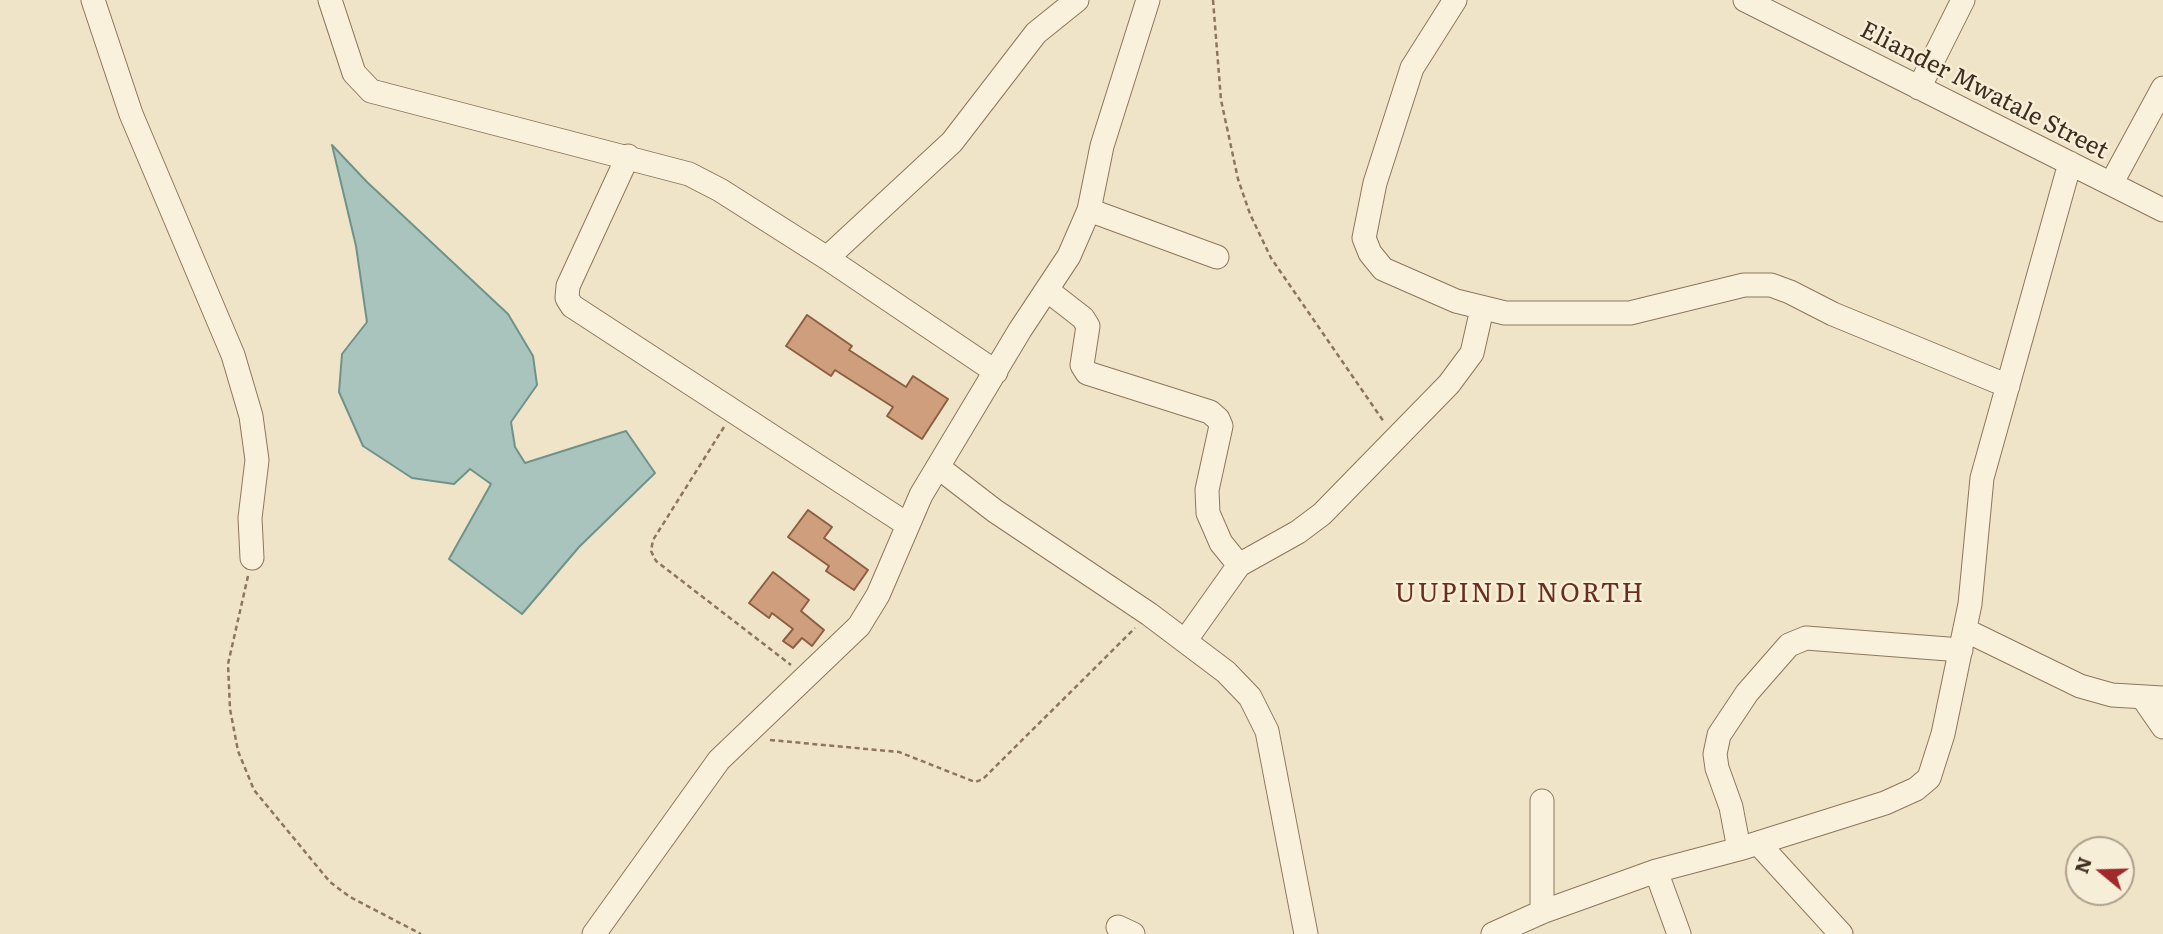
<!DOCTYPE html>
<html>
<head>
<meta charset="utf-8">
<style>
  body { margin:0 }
  #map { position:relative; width:2163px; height:934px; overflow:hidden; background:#f0e4c8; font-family:Literata,serif }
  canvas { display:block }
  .north { position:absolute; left:2065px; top:836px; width:70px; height:70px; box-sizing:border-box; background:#f7eed8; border:2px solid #ada18e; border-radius:50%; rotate:289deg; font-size:19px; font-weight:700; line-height:28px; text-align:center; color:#3d2e20 }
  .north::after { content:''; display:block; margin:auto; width:24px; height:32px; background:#9e2a2b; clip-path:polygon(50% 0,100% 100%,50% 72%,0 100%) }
</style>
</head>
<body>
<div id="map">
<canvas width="2163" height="934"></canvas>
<div class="north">N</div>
</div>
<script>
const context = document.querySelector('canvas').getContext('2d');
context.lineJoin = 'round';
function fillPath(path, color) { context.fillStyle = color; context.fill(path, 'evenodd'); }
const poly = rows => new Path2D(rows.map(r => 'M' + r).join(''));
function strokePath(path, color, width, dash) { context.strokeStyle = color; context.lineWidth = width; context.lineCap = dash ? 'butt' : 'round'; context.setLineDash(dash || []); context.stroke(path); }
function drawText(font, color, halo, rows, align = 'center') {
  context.font = font + ' Literata,serif'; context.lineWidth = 5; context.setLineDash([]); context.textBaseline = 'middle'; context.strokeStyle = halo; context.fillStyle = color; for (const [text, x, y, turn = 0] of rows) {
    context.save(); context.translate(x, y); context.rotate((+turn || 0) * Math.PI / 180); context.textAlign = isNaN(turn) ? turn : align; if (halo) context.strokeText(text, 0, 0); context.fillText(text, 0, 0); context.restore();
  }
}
const water = poly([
  [332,145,367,182,508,314,533,356,537,385,511,422,515,447,525,463,626,431,655,473,579,547,522,614,449,559,491,484,470,469,454,484,412,478,363,446,339,392,342,354,367,322,356,246,332,145]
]);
const building = poly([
  [807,315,852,346,849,350,906,387,913,376,948,399,922,439,887,416,893,407,835,370,831,376,786,346,807,315],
  [808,510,832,527,824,538,868,570,854,590,826,571,829,566,788,537,808,510],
  [773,572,809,600,801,611,824,630,812,646,802,638,793,648,783,641,793,629,772,613,769,618,749,603,773,572]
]);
const path = poly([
  [1213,0,1221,100,1238,179,1250,214,1271,258,1384,422],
  [724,427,653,540,651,551,656,561,791,665],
  [248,576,228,664,230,709,238,751,254,790,330,882,350,897,421,934],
  [770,740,899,752,975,782,983,779,1135,628]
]);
const minor = poly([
  [93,0,131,114,233,355,251,416,257,460,250,518,252,558],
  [330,0,354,73,371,91,689,174,720,190,827,258,996,372],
  [1455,0,1412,68,1375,183,1364,238,1370,253,1383,269,1456,301,1505,313,1630,313,1744,285,1771,285,1790,292,1833,314,2008,386],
  [1745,0,2163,210],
  [1919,88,1963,0],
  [628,156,568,286,567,298,572,306,908,525],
  [2111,184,2163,88],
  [1089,210,1217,257],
  [827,258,952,142,1036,33,1077,0],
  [1047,290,1083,318,1088,326,1082,365,1087,373,1210,412,1218,419,1221,426,1207,490,1208,513,1221,543,1239,565],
  [938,467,995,511,1149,614,1226,672,1250,697,1267,731,1306,934],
  [1965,630,2080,686,2112,695,2163,698],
  [1185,641,1239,565,1298,532,1322,514,1449,384,1472,353,1482,309],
  [2143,698,2163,727],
  [1542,801,1542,912],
  [1758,843,1841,934],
  [1739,849,1731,807,1717,768,1715,754,1719,735,1747,693,1789,645,1806,638,1961,650],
  [1656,871,1679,934],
  [1118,927,1133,934],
  [594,934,719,760,859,626,878,595,921,495,1020,330,1069,256,1089,210,1102,146,1148,0],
  [1493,934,1542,912,1656,871,1739,849,1885,803,1916,789,1929,778,1943,734,1970,604,1982,478,2070,163]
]);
const streetNames = [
  ["Eliander Mwatale Street",1984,91,27]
];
const neighbourhoodNames = [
  ["UUPINDI NORTH",1520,594]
];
fillPath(water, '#a9c4bc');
strokePath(water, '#6f938a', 2);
fillPath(building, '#cf9f7d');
strokePath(building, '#8d5f41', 2);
strokePath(minor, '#8d765c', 25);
strokePath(path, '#8d765c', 2.5, [5, 3.5]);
strokePath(minor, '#faf1dc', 23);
drawText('24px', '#3d2e20', '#f7eed8', streetNames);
context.letterSpacing = '2px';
drawText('26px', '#6b2e1e', '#f7eed8', neighbourhoodNames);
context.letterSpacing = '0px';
</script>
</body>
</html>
